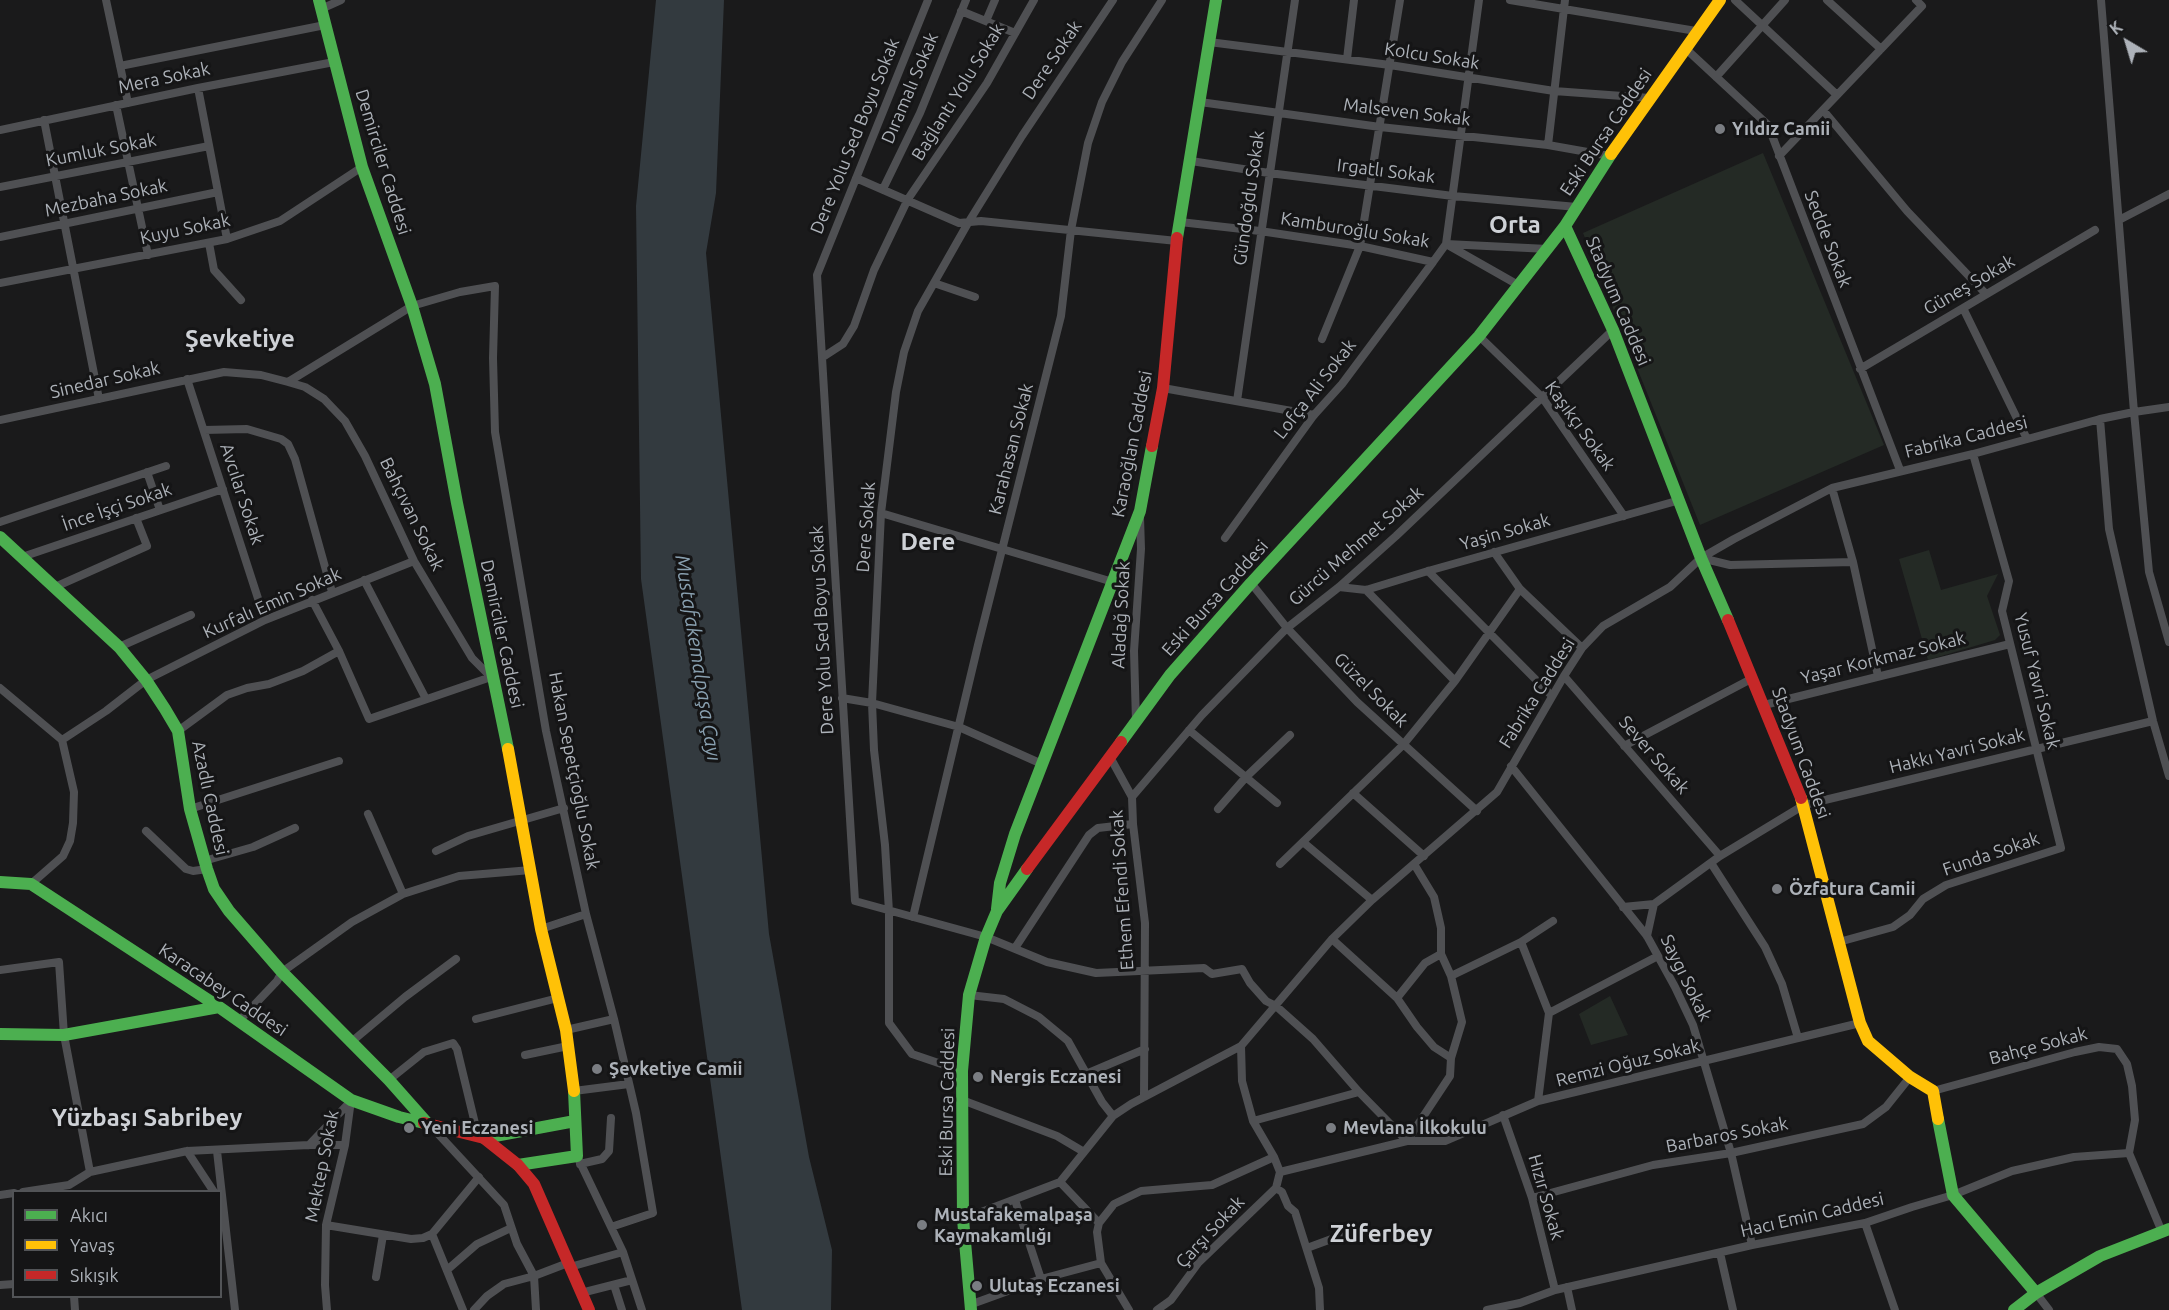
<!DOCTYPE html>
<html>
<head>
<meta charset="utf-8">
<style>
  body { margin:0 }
  #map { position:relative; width:2169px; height:1310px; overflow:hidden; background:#1a1a1b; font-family:Ubuntu,sans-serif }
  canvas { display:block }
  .legend { position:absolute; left:12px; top:1190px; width:210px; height:108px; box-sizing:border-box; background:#151516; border:2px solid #525457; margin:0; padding:8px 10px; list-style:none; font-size:18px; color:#adb2b9 }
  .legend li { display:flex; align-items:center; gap:12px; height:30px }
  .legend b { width:30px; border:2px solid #525457 }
  .north { position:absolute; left:2097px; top:12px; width:60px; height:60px; -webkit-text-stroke:4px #151516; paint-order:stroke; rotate:322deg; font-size:16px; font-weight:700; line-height:24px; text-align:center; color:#adb2b9 }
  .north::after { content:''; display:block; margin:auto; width:21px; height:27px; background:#adb2b9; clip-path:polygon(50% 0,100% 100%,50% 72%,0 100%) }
</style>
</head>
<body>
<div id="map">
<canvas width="2169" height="1310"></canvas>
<ul class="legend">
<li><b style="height:8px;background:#4caf50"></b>Akıcı</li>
<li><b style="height:8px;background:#ffc107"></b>Yavaş</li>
<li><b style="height:8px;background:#c62828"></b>Sıkışık</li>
</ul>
<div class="north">K</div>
</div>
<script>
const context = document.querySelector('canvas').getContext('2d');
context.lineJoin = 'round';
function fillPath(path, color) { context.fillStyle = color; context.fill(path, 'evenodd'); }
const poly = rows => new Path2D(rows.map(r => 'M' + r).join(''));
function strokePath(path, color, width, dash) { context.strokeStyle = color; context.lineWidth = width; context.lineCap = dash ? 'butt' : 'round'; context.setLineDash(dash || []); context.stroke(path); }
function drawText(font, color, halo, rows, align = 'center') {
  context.font = font + ' Ubuntu,sans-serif'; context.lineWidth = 6; context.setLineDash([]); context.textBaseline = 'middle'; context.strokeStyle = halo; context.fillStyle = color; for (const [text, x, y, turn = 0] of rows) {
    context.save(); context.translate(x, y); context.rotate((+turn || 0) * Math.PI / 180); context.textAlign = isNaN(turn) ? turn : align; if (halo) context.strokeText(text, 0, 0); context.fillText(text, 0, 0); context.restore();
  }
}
const green = poly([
  [1763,153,1884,445,1700,525,1583,233],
  [1929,550,1941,590,1998,574,1987,596,2000,635,1995,640,1928,660,1899,559],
  [1610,996,1628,1035,1591,1045,1579,1014]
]);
const water = poly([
  [656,0,724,0,716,193,706,253,769,934,809,1157,832,1250,831,1310,742,1310,641,579,636,206]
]);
const street = poly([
  [106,0,128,103],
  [928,0,817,275,855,901,986,937,1047,962,1096,973,1204,968,1212,974,1242,969,1250,983,1266,1001,1276,1006,1313,1039,1359,1092,1407,1141,1445,1141,1538,1101,1860,1023],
  [1479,0,1446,244,1548,249],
  [1510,0,1696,31],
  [1735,0,1837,95],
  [1827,0,1881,49],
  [2101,0,2134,412,2149,572,2169,642],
  [321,9,341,0],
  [961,11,1015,33],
  [986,21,995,0],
  [1209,42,1390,65,1554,91,1650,98],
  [1685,48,1768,125,1900,470],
  [1347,59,1354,0],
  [120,66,325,25],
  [1716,77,1785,0],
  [198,88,227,239],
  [1200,102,1380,127,1548,145,1610,156],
  [116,105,148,255],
  [1823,110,1907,211,1986,294],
  [44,120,99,399],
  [0,130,198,88,334,62],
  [1548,145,1565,0],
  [1779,156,1922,6,1916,0],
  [1191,161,1269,173,1453,196,1577,207],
  [856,178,959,223,981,221,1177,241],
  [0,187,209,146],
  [883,189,920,113,966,0],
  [2119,220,2169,194],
  [1180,222,1260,231,1360,246,1433,262,1446,244,1520,286],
  [0,237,218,192],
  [209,243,214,270,241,300],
  [0,283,227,239,280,221,362,167],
  [934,283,975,297],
  [1963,308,2027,439],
  [1479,336,1542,397,1624,516],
  [1322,339,1360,246,1400,0],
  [823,357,843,344,854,326,874,270,908,199,987,83,1034,0],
  [1860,369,2095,230],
  [187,379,265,620],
  [288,382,305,387,324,399,345,421,365,456,414,561,472,658,491,677,369,719,339,651,312,600],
  [1163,388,1314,415],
  [1237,401,1295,0],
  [2100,419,2109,529,2153,721,2169,776],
  [0,420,224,372,261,375,288,382,412,306,460,292,495,286,493,358,495,432,546,731,586,914,614,1019,636,1113,653,1213,611,1227],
  [204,430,247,429,281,439,288,444,295,459,332,592],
  [147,472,160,510],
  [1832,488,1853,562,1878,676],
  [881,513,1113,582],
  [0,522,166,466],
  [1225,538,1314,415,1342,384,1433,262],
  [22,557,223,489],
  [1701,558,1730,565,1853,562],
  [1428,571,1552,696],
  [364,580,426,699],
  [1251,583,1287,628,1357,702,1477,811],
  [55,587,147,546,136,518],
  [1339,587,1366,590,1428,571,1680,500],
  [1520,589,1582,648],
  [1366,590,1455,681],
  [119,647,191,615],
  [1564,676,1720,856],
  [0,688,62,740],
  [842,698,872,703,959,727,1042,764],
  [1764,705,2010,644],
  [1136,722,1134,651,1141,549,1140,517],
  [1189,730,1277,803],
  [178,731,227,695,247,688,269,684,303,671,339,651],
  [62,740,106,711,146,680,265,620,414,561],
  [1624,746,1753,678],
  [1110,757,1132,797,1133,824,1145,923,1144,1097],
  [1511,766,1647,936,1675,987,1693,1025,1731,1153,1752,1245],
  [1353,793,1424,856],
  [1132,797,1202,715,1287,628,1339,587,1396,536,1613,330],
  [190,809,339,761],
  [1218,809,1246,777,1290,735],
  [368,814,403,894],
  [146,831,186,869,193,871,207,869],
  [1303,842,1372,900],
  [436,851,468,836,564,808],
  [204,861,253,847,295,828],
  [1711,863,1765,947,1782,984,1798,1038],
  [1280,864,1403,745,1455,681,1520,589,1494,552],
  [31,884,63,856,70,841,73,823,74,792,62,740],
  [1623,907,1654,904,1720,856,1804,805,2153,721],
  [913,917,978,645,1061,316,1071,230,1088,143,1102,102,1122,62,1162,0],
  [541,929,586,914],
  [1647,936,1654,904],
  [1332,939,1397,998,1417,1027,1434,1047,1451,1058],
  [1521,942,1549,1013,1538,1101],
  [1839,942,1893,927,1910,915,1923,899,1946,885,2061,848,2002,611,2009,581,1973,454],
  [1015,948,1089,835,1098,828,1133,824],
  [0,970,59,962,64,1035,90,1172],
  [1451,976,1521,942,1553,921],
  [969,995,1004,999,1039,1017,1068,1041,1102,1102,1113,1116],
  [1397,998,1425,963,1441,954],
  [1549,1013,1658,956],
  [476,1019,558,998],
  [239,1021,277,981,282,972,352,922,403,894,459,876,531,870],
  [566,1030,614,1019],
  [350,1043,405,997,456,959],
  [525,1055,568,1046],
  [962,1071,912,1054,889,1023,889,912,885,845,874,750,872,703,881,513,896,392,904,352,918,311,968,223,1022,136,1113,0],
  [1086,1074,1145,1049],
  [389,1080,424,1052,453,1043,457,1049,478,1136],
  [574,1091,629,1084],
  [1933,1091,2075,1052,2099,1047,2117,1049,2127,1064,2132,1086,2135,1120,2129,1153],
  [962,1100,1057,1136,1084,1152],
  [1503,1115,1532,1198,1555,1290],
  [1253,1121,1359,1092],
  [429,1124,504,1205,517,1244,534,1276,536,1310],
  [309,1145,351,1101],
  [187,1151,214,1192],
  [217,1151,235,1310],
  [577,1156,623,1252,642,1310],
  [580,1164,602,1159,609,1151,611,1118],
  [1280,1172,1274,1157,1253,1121,1242,1081,1241,1046,1332,939,1372,900,1497,792,1564,676,1582,648,1603,626,1670,587,1701,558,1734,539,1832,488,1973,454,2100,419,2134,412,2169,407],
  [1280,1172,1407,1141,1450,1076,1451,1058,1462,1022,1451,976,1441,954,1441,928,1434,897,1414,864],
  [1060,1182,1099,1223],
  [1276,1188,1282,1192,1288,1206,1295,1212,1319,1288,1320,1310],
  [23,1192,69,1185,90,1172,187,1151,309,1145,345,1145],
  [0,1195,14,1193],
  [1532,1198,1653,1165,1731,1153,1863,1124,1886,1107,1910,1077],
  [1015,1200,1041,1279],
  [963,1219,1060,1182,1113,1116,1131,1104,1241,1046],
  [1865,1223,1895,1310],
  [326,1225,411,1239,423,1238,432,1234,479,1177],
  [432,1234,463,1310],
  [1307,1248,1345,1234],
  [1720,1253,1733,1310],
  [570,1267,623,1252],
  [447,1270,477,1244,511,1228],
  [376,1277,383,1235],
  [0,1285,14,1284],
  [614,1285,622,1310],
  [1567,1287,1572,1310],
  [581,1293,632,1280],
  [2036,1293,2049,1310],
  [74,1296,75,1310],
  [972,1304,1041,1279,1101,1263],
  [327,1310,325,1285,326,1225,345,1145,351,1100],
  [474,1310,487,1296,504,1284,534,1276,568,1263],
  [1129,1310,1101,1263,1097,1232,1099,1223,1114,1204,1141,1191,1212,1185,1274,1157],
  [1157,1310,1171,1300,1199,1262,1276,1188,1280,1172],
  [1487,1310,1520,1303,1555,1290,1752,1245,1865,1223,1912,1207,1953,1195,2012,1171,2074,1157,2129,1153,2162,1232]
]);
const fast = poly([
  [319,0,362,167,412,306,435,384,457,503,508,749],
  [1565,226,1613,330,1701,558,1728,620],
  [1177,238,1216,0],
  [0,537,119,647,146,680,165,709,178,731,190,809,207,869,214,889,229,911,282,972,389,1080,428,1124],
  [1121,742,1170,675,1251,583,1479,336,1565,226,1611,154],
  [0,882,31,884,219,1007,351,1100,399,1117,424,1123],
  [997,909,1000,883,1015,834,1140,511,1152,446],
  [0,1034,64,1035,219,1007],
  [1938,1119,1953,1195,2036,1293],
  [484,1138,575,1121],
  [518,1165,577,1156,574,1091],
  [971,1310,963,1219,962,1071,969,995,986,937,997,911,1027,869],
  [2014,1310,2036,1293,2100,1256,2169,1229]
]);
const slow = poly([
  [1611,154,1720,0],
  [508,749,541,929,566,1030,574,1091],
  [1801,798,1860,1023,1868,1041,1910,1077,1933,1091,1938,1119]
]);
const jam = poly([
  [1152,446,1163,388,1177,238],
  [1728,620,1801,798],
  [1027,869,1121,742],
  [424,1123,484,1138,518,1165,534,1184,589,1310]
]);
const markers = [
  [1720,129,6,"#7a7d82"],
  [1777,889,6,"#7a7d82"],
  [597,1069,6,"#7a7d82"],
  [978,1077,6,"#7a7d82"],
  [409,1128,6,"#7a7d82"],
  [1331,1128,6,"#7a7d82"],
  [922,1225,6,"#7a7d82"],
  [977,1286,6,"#7a7d82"]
];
const streetNames = [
  ["Kolcu Sokak",1432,56,9],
  ["Dere Sokak",1052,60,-56],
  ["Mera Sokak",164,78,-12],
  ["Dıramalı Sokak",910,88,-67],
  ["Bağlantı Yolu Sokak",958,92,-58],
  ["Malseven Sokak",1407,112,7],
  ["Eski Bursa Caddesi",1606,132,-56],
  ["Dere Yolu Sed Boyu Sokak",855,136,-68],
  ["Kumluk Sokak",101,150,-11],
  ["Demirciler Caddesi",383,162,73],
  ["Irgatlı Sokak",1386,171,7],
  ["Mezbaha Sokak",106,198,-12],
  ["Gündoğdu Sokak",1249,198,-82],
  ["Kuyu Sokak",185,229,-12],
  ["Kamburoğlu Sokak",1355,230,9],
  ["Sedde Sokak",1828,239,69],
  ["Güneş Sokak",1969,285,-30],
  ["Stadyum Caddesi",1618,301,67],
  ["Sinedar Sokak",105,380,-13],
  ["Lofça Ali Sokak",1315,389,-52],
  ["Kaşıkçı Sokak",1580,426,54],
  ["Fabrika Caddesi",1966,437,-14],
  ["Karaoğlan Caddesi",1132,444,-79],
  ["Karahasan Sokak",1011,449,-76],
  ["Avcılar Sokak",242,494,72],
  ["İnce İşçi Sokak",117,507,-19],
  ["Bahçıvan Sokak",412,514,64],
  ["Dere Sokak",866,527,-86],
  ["Yaşin Sokak",1505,532,-16],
  ["Gürcü Mehmet Sokak",1356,546,-41],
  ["Eski Bursa Caddesi",1215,598,-48],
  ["Kurfalı Emin Sokak",272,603,-24],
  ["Aladağ Sokak",1121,615,-87],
  ["Dere Yolu Sed Boyu Sokak",822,630,-93],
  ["Demirciler Caddesi",502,634,78],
  ["Yaşar Korkmaz Sokak",1883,658,-14],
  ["Yusuf Yavri Sokak",2037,681,76],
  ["Güzel Sokak",1371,690,45],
  ["Fabrika Caddesi",1537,693,-58],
  ["Hakkı Yavri Sokak",1957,751,-14],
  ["Stadyum Caddesi",1801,753,70],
  ["Sever Sokak",1654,755,49],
  ["Hakan Sepetçioğlu Sokak",574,771,79],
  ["Azadlı Caddesi",210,798,78],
  ["Funda Sokak",1991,854,-19],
  ["Ethem Efendi Sokak",1122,890,-94],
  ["Saygı Sokak",1686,978,64],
  ["Karacabey Caddesi",223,990,34],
  ["Bahçe Sokak",2038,1046,-15],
  ["Remzi Oğuz Sokak",1628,1063,-14],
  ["Eski Bursa Caddesi",947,1102,-89],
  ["Barbaros Sokak",1727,1135,-11],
  ["Mektep Sokak",322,1166,-79],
  ["Hızır Sokak",1546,1197,74],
  ["Hacı Emin Caddesi",1812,1215,-13],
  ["Çarşı Sokak",1210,1232,-47]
];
const poiNames = [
  ["Yıldız Camii",1732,129],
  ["Özfatura Camii",1789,889],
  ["Şevketiye Camii",609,1069],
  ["Nergis Eczanesi",990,1077],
  ["Yeni Eczanesi",421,1128],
  ["Mevlana İlkokulu",1343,1128],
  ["Mustafakemalpaşa",934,1215],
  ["Kaymakamlığı",934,1236],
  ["Ulutaş Eczanesi",989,1286]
];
const waterNames = [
  ["Mustafakemalpaşa Çayı",698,658,81]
];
const districtNames = [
  ["Orta",1515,225],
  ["Şevketiye",240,339],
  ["Dere",928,542],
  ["Yüzbaşı Sabribey",147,1118],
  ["Züferbey",1381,1234]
];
fillPath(green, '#242a25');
fillPath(water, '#333a3f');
strokePath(street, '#4f5053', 8);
strokePath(fast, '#4caf50', 12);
strokePath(slow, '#ffc107', 12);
strokePath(jam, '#c62828', 12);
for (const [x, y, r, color] of markers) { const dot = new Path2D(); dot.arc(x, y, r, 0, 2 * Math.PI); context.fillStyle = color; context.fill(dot); strokePath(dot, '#151516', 2); }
drawText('18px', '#adb2b9', '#151516', streetNames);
drawText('bold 18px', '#adb2b9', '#151516', poiNames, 'left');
drawText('italic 20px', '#89a0b0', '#151516', waterNames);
drawText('bold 24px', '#ced1d6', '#151516', districtNames);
</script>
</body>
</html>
